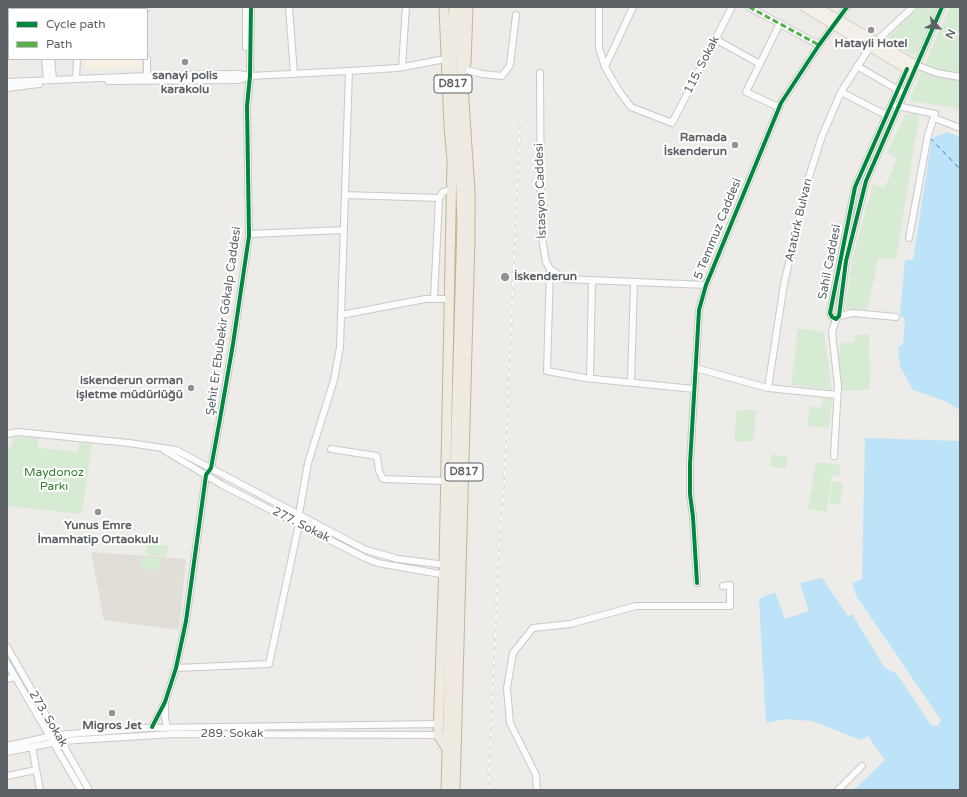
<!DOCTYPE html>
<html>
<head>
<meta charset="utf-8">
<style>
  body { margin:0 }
  #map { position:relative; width:967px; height:797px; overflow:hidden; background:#eeece8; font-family:"Varela Round",sans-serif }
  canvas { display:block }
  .frame { position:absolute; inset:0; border:8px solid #5d6267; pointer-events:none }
  .legend { position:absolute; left:8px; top:8px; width:140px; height:52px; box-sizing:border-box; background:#fff; border:1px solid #bec0c2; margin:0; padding:5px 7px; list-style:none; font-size:12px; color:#5d6267 }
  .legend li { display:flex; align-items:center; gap:8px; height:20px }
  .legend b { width:20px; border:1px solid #bec0c2 }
  .north { position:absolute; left:919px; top:8px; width:40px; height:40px; -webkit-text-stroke:3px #fff; paint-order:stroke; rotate:117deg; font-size:11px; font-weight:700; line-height:16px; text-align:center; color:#5d6267 }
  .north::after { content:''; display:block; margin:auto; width:14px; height:18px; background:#5d6267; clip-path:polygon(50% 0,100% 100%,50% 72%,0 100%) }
</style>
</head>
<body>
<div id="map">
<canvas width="967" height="797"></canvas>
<div class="frame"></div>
<ul class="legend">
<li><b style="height:5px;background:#00873e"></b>Cycle path</li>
<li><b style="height:5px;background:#58b04a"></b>Path</li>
</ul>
<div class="north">N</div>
</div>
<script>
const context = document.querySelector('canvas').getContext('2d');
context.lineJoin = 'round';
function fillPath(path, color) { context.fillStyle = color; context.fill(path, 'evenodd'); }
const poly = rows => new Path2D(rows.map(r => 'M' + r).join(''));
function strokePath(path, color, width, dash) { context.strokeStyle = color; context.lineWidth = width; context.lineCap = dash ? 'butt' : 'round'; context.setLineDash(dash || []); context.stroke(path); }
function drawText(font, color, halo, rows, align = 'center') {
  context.font = font + ' "Varela Round",sans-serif'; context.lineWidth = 4; context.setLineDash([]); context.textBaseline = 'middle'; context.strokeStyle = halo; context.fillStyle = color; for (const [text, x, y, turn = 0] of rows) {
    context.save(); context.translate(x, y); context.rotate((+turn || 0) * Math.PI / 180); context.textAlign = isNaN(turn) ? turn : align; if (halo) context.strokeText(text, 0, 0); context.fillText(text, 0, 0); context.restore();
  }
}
const commercial = poly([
  [86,59,141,59,141,68,86,69]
]);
const education = poly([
  [91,552,186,559,179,630,104,620]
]);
const green = poly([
  [919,7,940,7,915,56,885,41],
  [950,7,960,7,960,110,950,107,909,101],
  [917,114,919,117,896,259,878,258,867,311,845,309,852,260,873,184,885,188,897,158,887,153,905,115],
  [798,328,824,332,832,390,791,385],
  [869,334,870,389,842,391,838,365,841,342,853,343,857,335],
  [823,398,832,399,829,428,807,426,810,406,822,408],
  [737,410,756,410,753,441,734,442],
  [13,437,39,438,38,448,78,452,79,443,92,444,82,514,7,506,7,448,12,446],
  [772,454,788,457,786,469,770,466],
  [816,462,841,465,839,476,819,474,832,476,826,512,808,509],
  [832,481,843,483,840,504,829,503],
  [147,544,168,546,166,557,146,555],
  [141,557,161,559,160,570,140,568]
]);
const water = poly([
  [947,132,960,137,960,410,947,402,913,390,900,367,898,347,903,344,905,319,900,315,905,260,913,260,932,138],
  [865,438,960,441,960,790,854,790,885,760,868,736,861,740,812,721,786,719,766,723,759,599,775,592,785,619,809,611,800,583,822,578,848,616,852,614,885,668,897,674,931,725,938,726,941,720,857,597,852,583,862,579]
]);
const ferry = poly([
  [930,138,960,169]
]);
const minor = poly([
  [41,7,41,9],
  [46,7,46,9],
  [77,7,77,9],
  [146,7,146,9],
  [246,7,246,47],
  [289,7,294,74],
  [599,7,599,48,605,67,619,91,631,107,672,123,732,7],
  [749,7,819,45],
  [715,39,760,64],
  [45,59,47,80],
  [51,59,53,79],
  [147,59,147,76],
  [916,65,937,73,960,77],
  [857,66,900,91],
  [402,67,406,7],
  [605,67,633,7],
  [907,69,855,187,830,313,832,317,836,319,839,316,846,261,866,181,942,7],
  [467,70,482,74,502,76,510,65,516,15],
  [540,73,541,232,546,262,550,269,565,279,706,285],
  [76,78,77,59],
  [108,81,239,80,248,77],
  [7,82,171,75,239,74,250,76,349,71,398,68,445,59],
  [7,88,39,84],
  [841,92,886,115],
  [897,106,935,114,928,135,909,238],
  [778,107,746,92,780,23],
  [934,118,960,128],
  [345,195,439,198],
  [249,234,344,230],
  [550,269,547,371,585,378,694,389],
  [434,299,439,198,443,192,452,189],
  [341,315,425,299,449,299],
  [839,316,853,313,896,317],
  [695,368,768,388,784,284,807,183,822,136,841,92,870,47,913,7],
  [590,379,592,281],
  [631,382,634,282],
  [768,388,837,395],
  [7,434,18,432,129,443,176,450,366,550,398,559,446,565],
  [331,449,377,456,379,471,383,479,445,481],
  [164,450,224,486,365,558,378,563,446,575],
  [834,456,838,386,832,332,836,319],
  [697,583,693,517,690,494,690,464,699,310,706,285,781,103,819,45,847,7],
  [7,647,89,790],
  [7,663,81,790],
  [176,668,269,664,299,524,299,514,308,463,334,380,340,347,349,71],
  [7,679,15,677],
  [165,704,165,718,167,727],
  [152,727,165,702,176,668,186,621,206,475,211,468,220,419,233,344,249,236,247,106,250,76,251,7],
  [7,746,57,735,147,728,440,724],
  [32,747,40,790],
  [7,752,62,741,173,734,440,735],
  [7,776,36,770],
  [537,790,536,775,510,723,507,688,513,653,533,628,570,624,636,606,730,606,730,585,723,586],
  [838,790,862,766]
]);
const major = poly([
  [804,7,913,73],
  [817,7,916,65]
]);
const highway = poly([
  [444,7,449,127,452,160,444,565,438,735,447,749],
  [466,63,468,7],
  [446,790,462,223,460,161,452,62,454,7],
  [455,790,470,239,470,191,459,28,461,7]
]);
const rail = poly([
  [488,790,500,531,504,488,520,124]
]);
const quiet = poly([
  [749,7,819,45]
]);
const cycleway = poly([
  [907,69,855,187,830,313,832,317,836,319,839,316,846,261,866,181,942,7],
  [697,583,693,517,690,494,690,464,699,310,706,285,781,103,819,45,847,7],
  [152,727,165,702,176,668,186,621,206,475,211,468,220,419,233,344,249,236,247,106,250,76,251,7]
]);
const markers = [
  [871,30,4,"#909294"],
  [185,62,4,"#909294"],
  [735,145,4,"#909294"],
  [505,277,5,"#909294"],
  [191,388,4,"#909294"],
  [98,512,4,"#909294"],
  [112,713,4,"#909294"]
];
const shields = [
  [453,84,38],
  [464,472,38]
];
const shieldNames = [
  ["D817",453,84],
  ["D817",464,472]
];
const poiNames = [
  ["Hatayli Hotel",871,44],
  ["sanayi polis",185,76],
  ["karakolu",185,90],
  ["Ramada",727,138,"right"],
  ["İskenderun",727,152,"right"],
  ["İskenderun",514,277,"left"],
  ["iskenderun orman",183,381,"right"],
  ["işletme müdürlüğü",183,395,"right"],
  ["Yunus Emre",98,526],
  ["İmamhatip Ortaokulu",98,540],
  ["Migros Jet",112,726]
];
const streetNames = [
  ["115. Sokak",702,65,-63],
  ["İstasyon Caddesi",541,191,-92],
  ["Atatürk Bulvarı",799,220,-77],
  ["5 Temmuz Caddesi",718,229,-68],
  ["Sahil Caddesi",830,262,-79],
  ["Şehit Er Ebubekir Gökalp Caddesi",224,321,-82],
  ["277. Sokak",301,525,27],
  ["273. Sokak",48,719,59],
  ["289. Sokak",232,734]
];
const parkNames = [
  ["Maydonoz",54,473],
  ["Parkı",54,487]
];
fillPath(commercial, '#f7f0e2');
fillPath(education, '#e1ded8');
fillPath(green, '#d7ead3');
fillPath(water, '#bde3f8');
strokePath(ferry, '#3c7bad', 1, [5, 4]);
strokePath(minor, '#c9c9c9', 8);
strokePath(major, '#d7cbb5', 10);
strokePath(highway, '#c7b394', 11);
strokePath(minor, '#fcfcfc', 6);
strokePath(major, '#f3f0e9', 8);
strokePath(highway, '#f0ebe2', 9);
strokePath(rail, '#e3e4e3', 3);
strokePath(rail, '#fff', 1.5, [4.5]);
strokePath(quiet, '#58b04a', 3, [6, 3]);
strokePath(cycleway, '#00873e', 4);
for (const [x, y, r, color] of markers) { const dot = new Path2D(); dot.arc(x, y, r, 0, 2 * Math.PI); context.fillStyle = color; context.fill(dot); strokePath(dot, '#fff', 1.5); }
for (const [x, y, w] of shields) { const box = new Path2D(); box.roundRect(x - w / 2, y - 9, w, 18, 3); context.fillStyle = '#fff'; context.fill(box); strokePath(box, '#5d6267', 1); }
drawText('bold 11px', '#5d6267', null, shieldNames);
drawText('bold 12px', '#5d6267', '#fff', poiNames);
drawText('12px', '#5d6267', '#fff', streetNames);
drawText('12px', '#328230', '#fff', parkNames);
</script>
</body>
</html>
